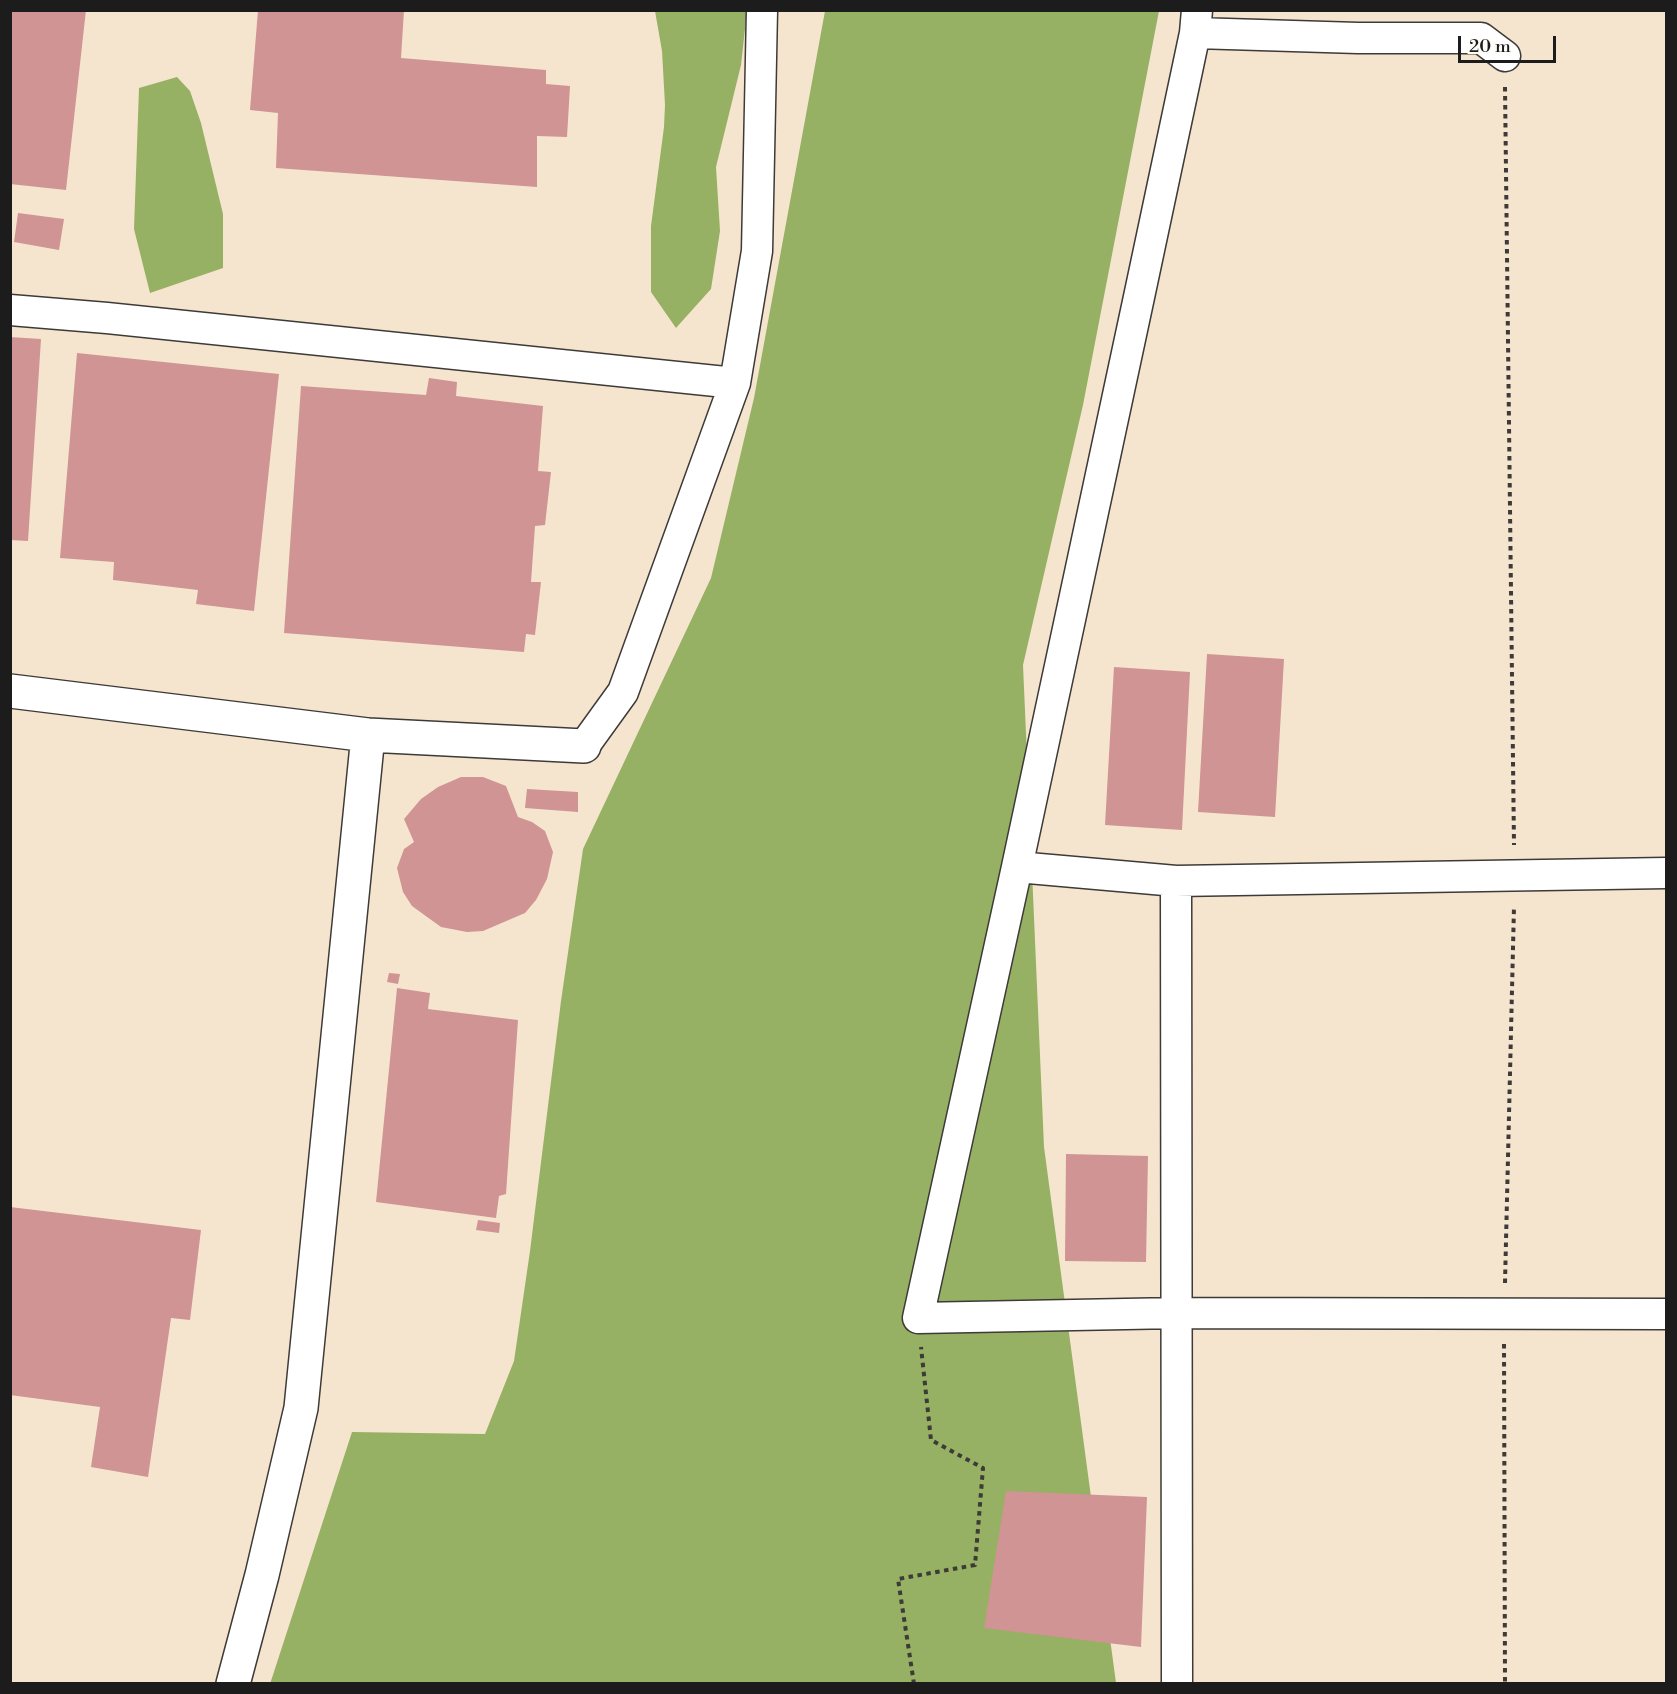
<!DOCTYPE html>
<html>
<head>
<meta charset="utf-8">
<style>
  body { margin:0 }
  #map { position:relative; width:1677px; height:1694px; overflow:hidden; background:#f6e5ce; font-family:"Libre Bodoni",serif }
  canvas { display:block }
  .frame { position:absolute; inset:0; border:12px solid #1c1c1c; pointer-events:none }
  .scale { position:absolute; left:1458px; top:36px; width:98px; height:27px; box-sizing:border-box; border:3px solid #1c1c1c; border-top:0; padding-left:8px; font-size:18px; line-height:21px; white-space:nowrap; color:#1c1c1c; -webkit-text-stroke:4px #fdfcf7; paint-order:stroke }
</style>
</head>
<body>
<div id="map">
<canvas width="1677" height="1694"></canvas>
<div class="frame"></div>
<div class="scale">20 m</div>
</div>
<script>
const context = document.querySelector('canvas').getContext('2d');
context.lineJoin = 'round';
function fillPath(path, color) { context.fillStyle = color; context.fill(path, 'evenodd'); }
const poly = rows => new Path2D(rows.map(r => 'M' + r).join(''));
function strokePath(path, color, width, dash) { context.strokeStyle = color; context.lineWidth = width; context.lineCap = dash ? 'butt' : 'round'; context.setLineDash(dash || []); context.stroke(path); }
const forest = poly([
  [655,11,747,11,741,65,716,167,720,231,711,289,676,328,651,292,651,226,664,127,665,105,662,51],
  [825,11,1159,11,1083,405,1023,665,1044,1147,1116,1683,270,1684,352,1432,485,1434,514,1361,530,1251,561,1001,583,849,711,578,754,398],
  [177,77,190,91,201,123,223,214,223,268,150,293,134,229,139,88]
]);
const building = poly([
  [10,10,86,10,66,190,10,184],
  [258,10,404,10,401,58,546,70,546,84,570,86,567,137,537,136,537,187,276,168,278,113,250,110],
  [18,213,64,219,59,250,14,242],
  [10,337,41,339,28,541,10,540],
  [77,353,279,374,254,611,196,604,198,590,113,580,114,562,60,558],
  [429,378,457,382,456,396,543,406,538,471,551,472,545,525,535,526,531,582,541,582,535,635,526,634,524,652,284,633,301,386,426,395],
  [1207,654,1284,659,1275,817,1198,812],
  [1114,667,1190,672,1182,830,1105,825],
  [461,777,483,777,506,786,518,817,532,822,545,831,553,852,547,879,536,900,525,913,483,931,467,932,441,927,412,906,403,892,397,868,404,849,414,842,404,819,421,799,438,787],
  [527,789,578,792,578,812,525,808],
  [389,973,400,974,398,984,387,982],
  [397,988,430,993,428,1009,518,1020,506,1194,499,1196,496,1218,376,1202],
  [1066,1154,1148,1156,1146,1262,1065,1261],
  [10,1207,201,1230,190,1320,171,1318,148,1477,91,1467,100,1407,10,1395],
  [478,1220,500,1223,499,1233,476,1230],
  [1006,1491,1147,1497,1141,1647,984,1628]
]);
const path = poly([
  [1505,87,1514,845],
  [1505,1283,1514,906],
  [1504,1344,1505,1684],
  [914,1684,898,1579,975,1565,983,1468,931,1440,921,1347]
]);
const minor = poly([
  [1197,10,1195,33,1139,297,1017,867,918,1318,1177,1313,1666,1314],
  [1195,33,1358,38,1481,38,1505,56],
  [10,310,107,318,735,383],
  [584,746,623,692,735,383,757,251,762,10],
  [1017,867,1176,881,1666,873],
  [1176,881,1177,1684]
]);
const tertiary = poly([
  [10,691,368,735,584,746],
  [233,1684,262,1575,301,1408,368,735]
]);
fillPath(forest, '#96b163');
fillPath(building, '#cf9493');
strokePath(minor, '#3d3a37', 33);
strokePath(tertiary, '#3d3a37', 36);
strokePath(path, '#3d3a37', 4, [4.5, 4.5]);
strokePath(minor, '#fff', 30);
strokePath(tertiary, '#fff', 33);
</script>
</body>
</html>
